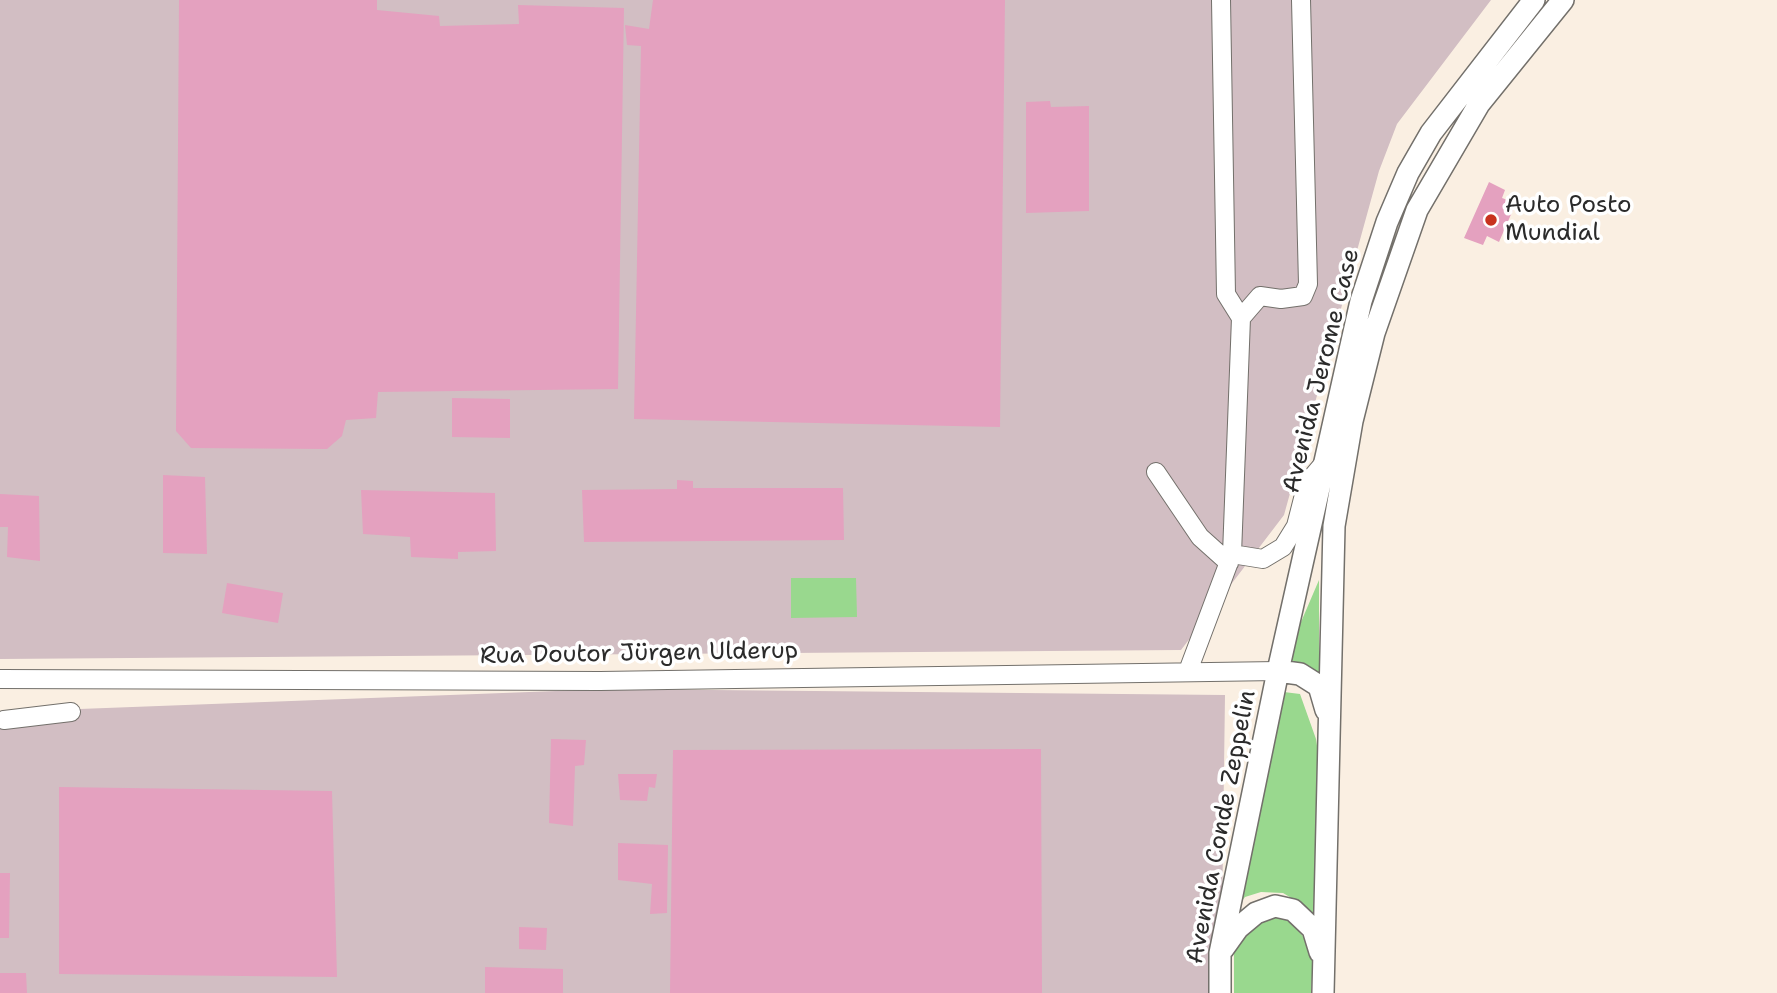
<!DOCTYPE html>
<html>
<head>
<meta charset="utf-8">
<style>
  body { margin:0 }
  canvas { display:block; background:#faefe2 }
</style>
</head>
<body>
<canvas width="1777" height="993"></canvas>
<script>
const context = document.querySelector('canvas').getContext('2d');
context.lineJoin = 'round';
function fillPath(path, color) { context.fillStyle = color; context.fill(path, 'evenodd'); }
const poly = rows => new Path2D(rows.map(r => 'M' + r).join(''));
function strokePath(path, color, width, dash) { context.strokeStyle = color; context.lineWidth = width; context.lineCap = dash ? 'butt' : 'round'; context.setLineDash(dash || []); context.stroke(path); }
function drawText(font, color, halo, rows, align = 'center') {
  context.font = font + ' "Shantell Sans",sans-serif'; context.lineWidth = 7; context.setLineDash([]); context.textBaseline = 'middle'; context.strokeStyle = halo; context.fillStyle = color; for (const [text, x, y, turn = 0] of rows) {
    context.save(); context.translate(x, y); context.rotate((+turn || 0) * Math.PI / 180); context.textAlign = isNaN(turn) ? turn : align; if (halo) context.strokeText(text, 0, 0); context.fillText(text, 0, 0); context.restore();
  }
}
const industrial = poly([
  [0,0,1491,0,1397,124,1379,171,1284,515,1181,650,0,659],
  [609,689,1225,695,1221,993,0,993,0,712]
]);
const green = poly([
  [791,578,856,578,857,617,791,618],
  [1319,580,1319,676,1286,657],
  [1284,692,1300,694,1316,739,1327,812,1317,923,1305,906,1283,893,1261,892,1245,897,1233,912],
  [1274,914,1292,923,1314,950,1311,993,1234,993,1234,936]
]);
const building = poly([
  [179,0,377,0,377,10,439,16,440,26,519,24,518,5,624,8,618,389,378,392,376,418,346,420,342,436,327,449,191,448,176,431],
  [653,0,1005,0,1000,427,634,419,641,46,627,45,625,25,649,29],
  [1050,101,1051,107,1089,106,1089,211,1026,213,1026,102],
  [1489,182,1505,190,1502,198,1516,203,1499,242,1487,236,1483,245,1464,238],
  [452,398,510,399,510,438,452,437],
  [163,475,205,477,207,554,163,553],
  [677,480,693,481,693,488,843,488,844,540,584,542,582,490,677,489],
  [361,490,495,493,496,551,458,552,458,559,411,557,410,537,363,534],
  [0,494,39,496,40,561,7,557,8,527,0,527],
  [227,583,283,593,278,623,222,613],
  [551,739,586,740,584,765,575,766,573,826,549,823],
  [1041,749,1042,993,670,993,673,750],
  [618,774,657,774,655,788,649,787,647,801,620,800],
  [59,787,332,791,337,977,59,974],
  [618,843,668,845,667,913,650,914,652,884,618,880],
  [0,873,10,873,9,938,0,938],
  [519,927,547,928,546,950,519,949],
  [485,967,563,969,563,993,485,993],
  [0,973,26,973,27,993,0,993]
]);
const minor = poly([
  [1241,318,1260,296,1281,299,1303,296,1308,284,1301,0],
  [1156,472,1200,537,1229,563],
  [1232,554,1263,559,1283,547,1296,526,1307,483,1324,463],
  [1188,671,1232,554,1241,318,1226,294,1221,0],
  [0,679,600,681,1278,671],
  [4,720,71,712]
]);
const major = poly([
  [1278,671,1300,674,1319,686,1326,710],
  [1223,949,1238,928,1256,913,1275,906,1293,910,1313,929,1320,952],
  [1220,993,1220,953,1278,671,1361,301,1387,222,1408,173,1431,133,1534,0],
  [1323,993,1334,526,1352,421,1374,333,1417,210,1479,104,1563,0]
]);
const markers = [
  [1491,220,7,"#c8321e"]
];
const poiNames = [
  ["Auto Posto",1505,206],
  ["Mundial",1505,234]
];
const streetNames = [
  ["Avenida Jerome Case",1322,371,-76],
  ["Rua Doutor Jürgen Ulderup",639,654,-1],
  ["Avenida Conde Zeppelin",1222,827,-79]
];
fillPath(industrial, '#d2bec3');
fillPath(green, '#99d88e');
fillPath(building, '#e4a1bf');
strokePath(minor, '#73706b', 20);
strokePath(major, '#73706b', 24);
strokePath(minor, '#fff', 18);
strokePath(major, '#fff', 21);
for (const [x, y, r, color] of markers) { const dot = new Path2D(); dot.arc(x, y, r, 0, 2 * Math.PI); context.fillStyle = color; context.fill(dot); strokePath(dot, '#fff', 2.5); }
drawText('24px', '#2b2b2b', '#fff', poiNames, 'left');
drawText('24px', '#2b2b2b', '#fff', streetNames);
</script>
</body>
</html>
